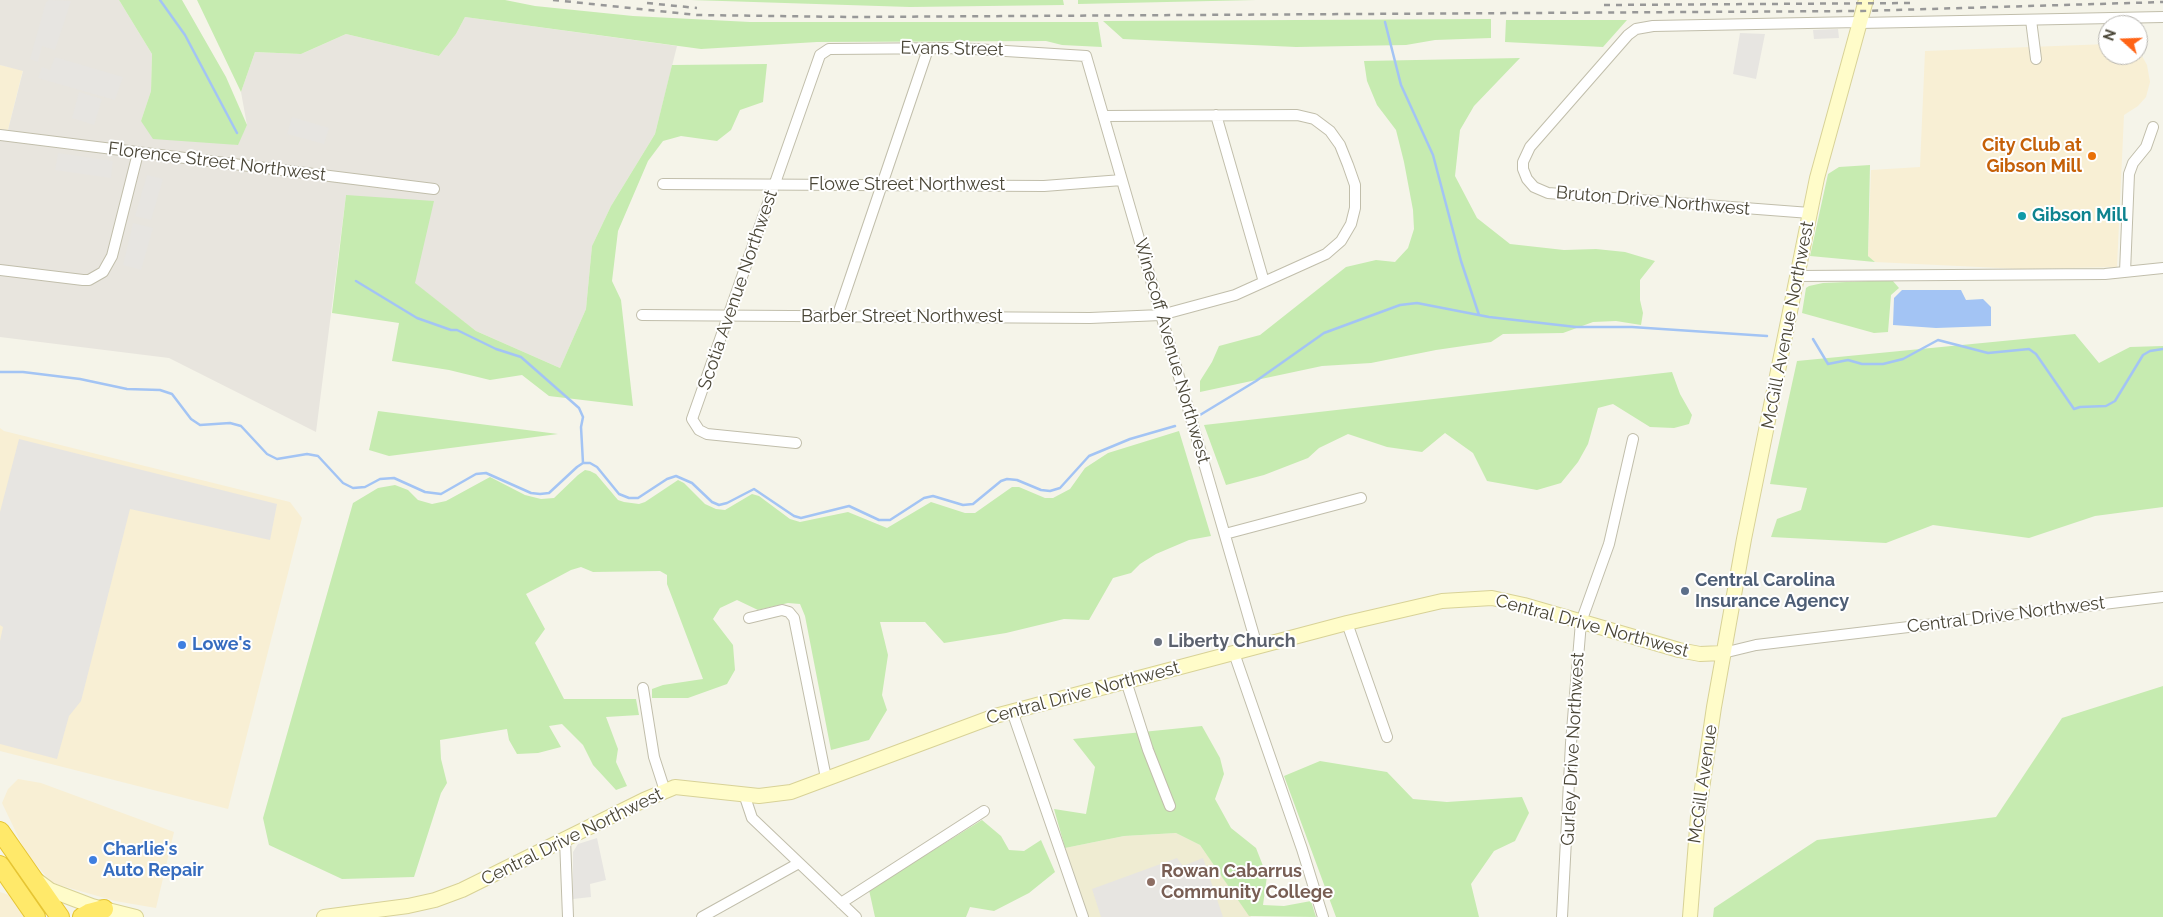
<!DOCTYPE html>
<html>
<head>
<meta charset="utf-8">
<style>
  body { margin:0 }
  #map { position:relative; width:2163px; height:917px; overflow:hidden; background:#f5f4e9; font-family:Raleway,sans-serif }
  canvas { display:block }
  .north { position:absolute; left:2098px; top:15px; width:50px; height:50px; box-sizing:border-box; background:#fff; border:1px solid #b7b5af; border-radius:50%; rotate:290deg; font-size:14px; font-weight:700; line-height:20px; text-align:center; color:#4a4637 }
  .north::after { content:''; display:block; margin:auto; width:18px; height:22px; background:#ff6416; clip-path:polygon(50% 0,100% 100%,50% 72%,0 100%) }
</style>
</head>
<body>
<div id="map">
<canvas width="2163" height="917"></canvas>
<div class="north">N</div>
</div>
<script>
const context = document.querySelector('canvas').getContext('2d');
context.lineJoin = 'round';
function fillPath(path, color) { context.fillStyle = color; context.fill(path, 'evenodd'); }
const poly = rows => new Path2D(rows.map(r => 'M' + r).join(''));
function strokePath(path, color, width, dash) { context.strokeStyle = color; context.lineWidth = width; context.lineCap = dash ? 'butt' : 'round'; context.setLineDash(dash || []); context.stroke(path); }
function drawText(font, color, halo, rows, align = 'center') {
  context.font = font + ' Raleway,sans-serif'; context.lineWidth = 4; context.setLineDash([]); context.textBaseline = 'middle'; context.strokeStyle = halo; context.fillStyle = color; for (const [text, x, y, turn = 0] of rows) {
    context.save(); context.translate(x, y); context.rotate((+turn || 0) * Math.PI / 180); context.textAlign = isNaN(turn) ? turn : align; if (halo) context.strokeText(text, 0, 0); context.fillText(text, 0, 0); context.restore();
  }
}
const commercial = poly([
  [2108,44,2108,55,2138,55,2138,49,2147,65,2150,82,2146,97,2138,106,2124,115,2117,267,2021,269,1875,262,1868,256,1871,170,1920,167,1925,51],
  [0,65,23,70,8,130,0,129],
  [0,428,4,431,290,502,302,518,228,809,0,751],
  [18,779,41,783,174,832,156,908,115,901,52,883,26,853,2,803,8,789],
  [0,892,9,895,25,917,0,917]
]);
const industrial = poly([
  [0,0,119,0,152,54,151,91,141,121,237,145,247,125,241,92,255,52,301,54,346,34,439,56,456,34,465,17,677,46,655,134,611,206,592,246,586,309,560,368,476,331,414,283,346,195,316,432,169,358,0,337,0,129,8,130,23,71,0,65]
]);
const education = poly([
  [1176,833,1200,845,1251,917,1088,917,1065,848,1124,836]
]);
const green = poly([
  [119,0,182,0,226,77,247,125,238,145,153,139,141,121,151,91,152,54],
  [197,0,505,0,535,6,633,16,750,22,1098,22,1102,47,1062,45,1046,41,817,42,701,49,465,17,456,34,439,56,346,34,301,54,255,52,241,92],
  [691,0,1063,0,1064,5,910,7],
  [1078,0,1256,0,1078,4],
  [1491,19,1491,38,1435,40,1406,45,1296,47,1123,39,1103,21],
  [1506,20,1627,20,1603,47,1505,42],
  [1520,58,1474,106,1460,130,1455,176,1477,218,1510,244,1564,250,1596,249,1625,252,1655,261,1640,280,1640,300,1643,313,1641,325,1616,321,1593,322,1563,333,1503,334,1491,342,1436,350,1371,363,1322,366,1200,392,1200,381,1212,362,1219,346,1260,335,1346,267,1376,260,1395,262,1408,248,1414,229,1413,210,1404,162,1396,130,1377,105,1367,81,1364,61],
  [767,64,763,102,740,110,731,130,717,141,681,136,663,141,648,161,618,231,612,281,621,300,633,406,549,396,522,375,490,380,449,370,392,361,399,323,332,313,346,195,434,201,415,283,476,331,560,368,586,309,592,246,611,206,655,134,672,65],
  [1870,165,1868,256,1875,262,1810,256,1828,174,1839,167],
  [1892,280,1899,288,1891,295,1888,332,1874,333,1802,313,1806,288,1809,286,1823,283],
  [2075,334,2099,363,2130,347,2163,346,2163,507,2095,516,2029,538,1933,525,1886,543,1771,537,1777,519,1801,510,1807,488,1770,484,1797,361],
  [1672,372,1680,394,1692,415,1689,424,1674,428,1650,427,1613,404,1598,408,1588,444,1578,462,1561,483,1537,490,1487,481,1473,453,1445,433,1422,452,1387,447,1348,434,1319,448,1308,458,1264,475,1226,485,1204,425],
  [378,411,558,434,389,456,369,450],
  [1179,431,1211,536,1189,540,1156,554,1140,564,1131,573,1113,578,1089,620,1064,619,1006,633,944,643,925,622,880,622,888,655,882,695,887,710,869,740,831,750,805,616,800,604,788,603,758,610,737,600,720,608,713,619,733,645,735,670,727,684,688,698,652,698,652,689,663,685,703,679,667,584,667,575,660,571,593,572,581,567,571,570,526,594,545,629,535,643,564,699,636,699,639,715,606,717,618,749,616,762,627,786,616,790,593,765,583,745,562,724,549,726,561,747,538,753,517,754,509,740,507,729,440,740,441,759,447,783,441,793,414,877,342,879,269,845,263,818,353,503,378,488,395,485,408,490,418,500,432,504,446,501,490,477,525,495,541,499,554,498,578,475,585,470,590,471,596,474,618,500,624,502,639,504,645,502,678,480,684,483,705,504,716,509,725,510,752,494,759,496,790,519,800,522,848,512,887,528,931,502,965,513,975,513,1012,487,1019,487,1045,498,1053,498,1070,489,1085,468,1108,453],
  [2163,686,2163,917,1713,917,1714,908,1817,840,1996,817,2062,718],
  [1202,726,1220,758,1224,774,1215,799,1231,828,1256,848,1267,876,1263,905,1284,906,1311,901,1316,917,1249,916,1200,845,1176,833,1124,836,1065,848,1054,809,1086,814,1095,767,1073,739],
  [1320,761,1387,772,1413,799,1447,802,1522,797,1529,813,1515,841,1494,851,1471,884,1479,917,1336,917,1284,776],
  [982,820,1001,836,1009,850,1024,851,1041,840,1055,872,1029,893,994,911,970,907,966,917,875,917,869,890]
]);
const parking = poly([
  [49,0,71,1,55,50,42,46,38,62,30,59,46,2],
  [1838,29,1839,38,1814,39,1813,30],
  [1740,33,1765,34,1756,79,1733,74],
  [55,57,123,77,115,100,38,78,42,67,50,70],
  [79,92,102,99,94,125,72,118],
  [292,117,329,128,324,144,287,134],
  [58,153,113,161,111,178,55,170],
  [147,175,163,179,151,220,135,216],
  [133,223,153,228,141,270,123,265],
  [19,439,277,504,270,540,130,509,81,701,69,716,57,759,0,744,0,641,3,627,0,625,0,512],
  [597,838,606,880,590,884,591,897,573,899,573,852,578,844],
  [1177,858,1183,866,1203,858,1223,917,1101,917,1092,889]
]);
const water = poly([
  [1902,290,1961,290,1966,300,1983,299,1991,307,1991,326,1936,328,1893,325,1894,298]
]);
const stream = poly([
  [160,0,185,35,237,133],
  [1385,22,1401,85,1433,155,1461,261,1479,315],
  [356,281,417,318,451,330,457,330,496,349,521,357,579,408,583,417,581,427,583,463],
  [1813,339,1828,364,1848,360,1862,364,1883,364,1903,359,1938,340,1988,353,2029,349,2036,354,2074,409,2080,407,2106,406,2115,401,2143,355,2150,351,2163,349],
  [0,372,23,372,80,379,127,389,160,390,172,394,191,419,200,425,230,423,241,426,267,454,277,459,307,454,318,456,343,483,353,488,365,487,380,479,394,478,425,492,441,494,476,474,486,473,531,493,540,494,549,493,577,467,583,463,590,463,597,467,619,494,629,498,638,498,667,479,676,476,692,483,712,502,719,505,727,503,754,489,794,516,801,518,849,506,879,520,890,520,924,498,933,496,963,505,973,504,1001,481,1007,479,1017,480,1041,490,1050,491,1060,488,1089,456,1130,439,1175,426],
  [1200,415,1256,381,1324,333,1400,305,1417,303,1489,317,1576,327,1632,327,1767,336]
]);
const street = poly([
  [2031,20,2036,59],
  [1859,23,2163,17],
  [1216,115,1264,282],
  [0,135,434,189],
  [663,184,1044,186,1122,180],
  [1810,213,1548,193,1534,187,1527,179,1523,169,1523,162,1530,147,1628,35,1636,29,1653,26,1859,22],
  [0,270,83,280,89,280,103,272,112,256,138,153],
  [2125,272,2129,174,2133,163,2146,147,2153,127],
  [1797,276,2105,274,2163,268],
  [642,315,1090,318,1161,315,1235,295,1326,254,1341,241,1351,224,1355,208,1355,185,1348,165,1340,145,1330,131,1314,119,1297,115,1104,116],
  [837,317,928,49],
  [796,443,707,434,699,430,692,419,820,55,829,49,958,48,1086,56,1257,646],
  [1225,534,1361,498],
  [749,618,782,610,789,612,794,618,826,778],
  [1347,623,1387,737],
  [1234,653,1302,849,1323,917],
  [1723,653,1756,645,2163,597],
  [1126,681,1148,750,1170,806],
  [643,688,654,757,665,791],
  [1012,711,1083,917],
  [744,794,752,818,856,917],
  [565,839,568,917],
  [841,903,984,811],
  [702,917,799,863],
  [1562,917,1571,743,1581,622,1609,544,1633,439]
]);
const secondary = poly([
  [38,881,50,890,92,906,136,917],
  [324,917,408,906,435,900,462,890,644,800,675,787,759,796,791,792,995,716,1347,623,1442,601,1492,598,1524,605,1679,650,1700,654,1723,653],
  [1690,917,1698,816,1714,707,1744,539,1817,178,1866,0]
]);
const highway = poly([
  [0,831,60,917],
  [0,865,36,917],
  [82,917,89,913,104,909]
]);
const rail = poly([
  [553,0,697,15,850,17,1862,11,2163,2],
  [647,3,697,8],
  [1604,5,1914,3]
]);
const markers = [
  [2092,156,5,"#e8710a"],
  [2022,216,5,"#0f9aa8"],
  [1685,591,5,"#5c6f8a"],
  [1158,642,5,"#6b7280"],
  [182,645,5,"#3f7fe0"],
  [93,860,5,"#3f7fe0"],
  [1151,882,5,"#8d6e63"]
];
const streetNames = [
  ["Evans Street",952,49,1],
  ["Florence Street Northwest",217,162,7],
  ["Flowe Street Northwest",907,185],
  ["Bruton Drive Northwest",1653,201,5],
  ["Scotia Avenue Northwest",738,290,-71],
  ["Barber Street Northwest",902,317],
  ["McGill Avenue Northwest",1788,325,-79],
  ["Winecoff Avenue Northwest",1172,351,74],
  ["Central Drive Northwest",2006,615,-7],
  ["Central Drive Northwest",1592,626,15],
  ["Central Drive Northwest",1083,693,-15],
  ["Gurley Drive Northwest",1573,749,-87],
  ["McGill Avenue",1703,784,-82],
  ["Central Drive Northwest",572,837,-26]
];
const foodNames = [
  ["City Club at",2082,146],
  ["Gibson Mill",2082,167]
];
const cultureNames = [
  ["Gibson Mill",2032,216]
];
const serviceNames = [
  ["Central Carolina",1695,581],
  ["Insurance Agency",1695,602]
];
const worshipNames = [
  ["Liberty Church",1168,642]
];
const shopNames = [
  ["Lowe's",192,645],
  ["Charlie's",103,850],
  ["Auto Repair",103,871]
];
const educationNames = [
  ["Rowan Cabarrus",1161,872],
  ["Community College",1161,893]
];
fillPath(commercial, '#f8efd4');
fillPath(industrial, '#e8e5de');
fillPath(education, '#efecd2');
fillPath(green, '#c6ebb0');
fillPath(parking, '#e7e5e1');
fillPath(water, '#a3c4f4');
strokePath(stream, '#a3c4f4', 2.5);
strokePath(street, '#c1beab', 12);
strokePath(secondary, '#d8d297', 16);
strokePath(highway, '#e6c533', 20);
strokePath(street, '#fff', 10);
strokePath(secondary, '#fffcc9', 14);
strokePath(highway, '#ffe96a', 18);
strokePath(rail, '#989898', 2.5, [6, 6]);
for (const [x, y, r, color] of markers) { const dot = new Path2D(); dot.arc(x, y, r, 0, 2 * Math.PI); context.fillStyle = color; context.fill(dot); strokePath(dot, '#fff', 2); }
drawText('18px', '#4a4637', '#fff', streetNames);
drawText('bold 18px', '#c56008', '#fff', foodNames, 'right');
drawText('bold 18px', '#0d838f', '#fff', cultureNames, 'left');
drawText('bold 18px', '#4e5e75', '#fff', serviceNames, 'left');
drawText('bold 18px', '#5b616d', '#fff', worshipNames, 'left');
drawText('bold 18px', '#366cbe', '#fff', shopNames, 'left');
drawText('bold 18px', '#785e54', '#fff', educationNames, 'left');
</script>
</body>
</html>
